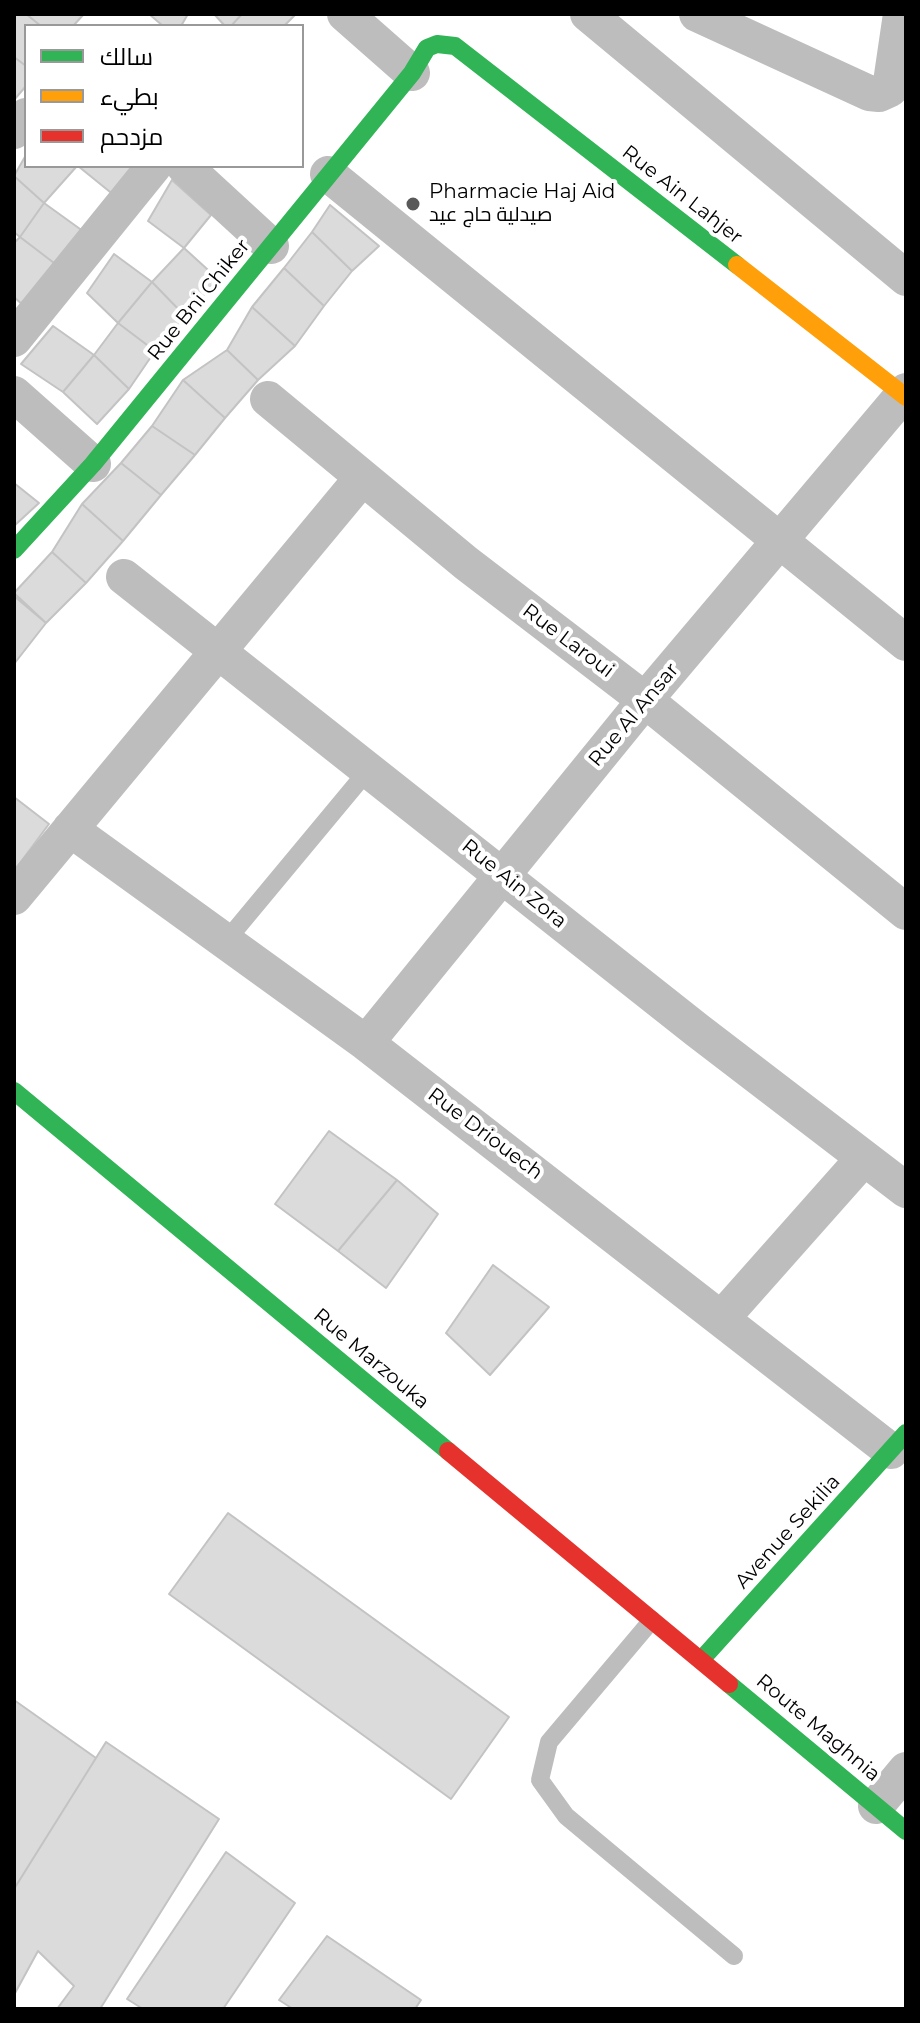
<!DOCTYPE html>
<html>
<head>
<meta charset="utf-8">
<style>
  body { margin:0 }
  #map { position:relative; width:920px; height:2023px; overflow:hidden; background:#fff; font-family:Montserrat,Cairo,sans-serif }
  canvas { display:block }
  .frame { position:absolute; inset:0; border:16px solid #000; pointer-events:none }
  .legend { position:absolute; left:24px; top:24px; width:280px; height:144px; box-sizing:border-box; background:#fff; border:2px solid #999; margin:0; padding:10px 14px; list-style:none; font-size:24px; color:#000 }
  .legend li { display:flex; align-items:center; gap:16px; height:40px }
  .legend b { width:40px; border:2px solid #999 }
</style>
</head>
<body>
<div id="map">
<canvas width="920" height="2023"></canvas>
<div class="frame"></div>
<ul class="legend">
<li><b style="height:10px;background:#30b455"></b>سالك</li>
<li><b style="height:10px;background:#ff9f0a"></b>بطيء</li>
<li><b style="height:10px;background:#e5322d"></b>مزدحم</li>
</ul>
</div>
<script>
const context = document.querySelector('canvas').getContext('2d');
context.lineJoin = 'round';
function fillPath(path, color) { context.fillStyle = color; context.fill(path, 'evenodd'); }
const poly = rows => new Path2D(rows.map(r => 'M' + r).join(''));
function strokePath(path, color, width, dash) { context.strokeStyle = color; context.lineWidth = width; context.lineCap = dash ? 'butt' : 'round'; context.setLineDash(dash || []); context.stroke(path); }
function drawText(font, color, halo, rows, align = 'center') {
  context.font = font + ' Montserrat,Cairo,sans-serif'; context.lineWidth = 8; context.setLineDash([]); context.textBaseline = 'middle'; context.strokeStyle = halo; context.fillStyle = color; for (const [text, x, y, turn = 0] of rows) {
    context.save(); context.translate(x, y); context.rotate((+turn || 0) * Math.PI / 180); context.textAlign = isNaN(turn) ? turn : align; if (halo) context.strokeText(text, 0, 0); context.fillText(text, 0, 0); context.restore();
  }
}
const building = poly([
  [14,14,26,14,41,26,26,26,26,66,14,57,14,14],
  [26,14,84,14,73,26,41,26,26,14],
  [149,14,188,14,181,26,163,26,149,14],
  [214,14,242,14,231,26,225,26,214,14],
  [242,14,296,14,284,26,231,26,242,14],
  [14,57,26,66,26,86,14,100,14,57],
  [26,155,26,166,77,166,44,203,14,176,26,155],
  [78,166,138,166,115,196,78,166],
  [14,176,44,203,20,237,14,232,14,176],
  [172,180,211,215,184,248,148,221,172,180],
  [44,203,87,234,58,266,20,237,44,203],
  [330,205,379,246,352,271,312,232,330,205],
  [312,232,352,271,324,306,284,268,312,232],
  [20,237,58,266,25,307,14,297,14,243,20,237],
  [184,248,218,279,185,316,152,282,184,248],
  [114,254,152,282,118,323,87,293,114,254],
  [284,268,324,306,295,346,252,307,284,268],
  [152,282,185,316,155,351,118,323,152,282],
  [252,307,295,346,258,380,227,350,252,307],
  [118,323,155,351,129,389,94,355,118,323],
  [53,326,94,355,63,392,21,364,53,326],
  [227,350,258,380,225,418,183,380,227,350],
  [94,355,129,389,97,424,63,392,94,355],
  [183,380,225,418,195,455,152,426,183,380],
  [152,426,195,455,161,495,121,463,152,426],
  [121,463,161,495,123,541,82,504,121,463],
  [14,483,39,503,14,526,14,483],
  [82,504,123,541,86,583,52,552,82,504],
  [52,552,86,583,46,623,14,593,52,552],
  [14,596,46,623,14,664,14,596],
  [14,797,49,824,14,871,14,797],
  [329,1131,397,1180,338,1251,275,1204,329,1131],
  [397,1180,438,1214,386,1288,338,1251,397,1180],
  [493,1265,549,1307,490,1375,446,1333,493,1265],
  [228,1513,509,1717,451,1799,169,1594,228,1513],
  [14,1700,96,1758,14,1889,14,1700],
  [106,1742,219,1819,100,2009,57,2009,74,1986,38,1951,14,1995,14,1889,106,1742],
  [226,1852,295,1903,223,2009,143,2009,127,1999,226,1852],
  [327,1936,421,2000,415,2009,293,2009,279,2000,327,1936]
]);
const lane = poly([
  [226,941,369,769],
  [652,1620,549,1742,540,1780,566,1816,734,1956]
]);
const street = poly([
  [345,14,412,73],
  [588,14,906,278],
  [697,14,869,93,879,94,890,89,901,14],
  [14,131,26,116],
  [184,166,271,246],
  [328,174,906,643],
  [14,339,154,166],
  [14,394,93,464],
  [268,399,466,563,645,700,906,912],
  [124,577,697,1030,906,1190],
  [70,829,366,1043,891,1451],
  [14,897,362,478],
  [366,1043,645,700,906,391],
  [722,1318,864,1158],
  [876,1806,906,1770]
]);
const fast = poly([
  [14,550,93,464,412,73,427,48,437,44,455,46,737,265],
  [14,1091,448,1451],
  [701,1660,906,1433],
  [729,1684,906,1831]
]);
const slow = poly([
  [737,265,906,397]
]);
const jam = poly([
  [448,1451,729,1684]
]);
const markers = [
  [413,204,8,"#595959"]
];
const poiNames = [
  ["Pharmacie Haj Aid",429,192],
  ["صيدلية حاج عيد",429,215]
];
const streetNames = [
  ["Rue Ain Lahjer",682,195,38],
  ["Rue Bni Chiker",199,300,-51],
  ["Rue Laroui",568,641,37],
  ["Rue Al Ansar",634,715,-50],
  ["Rue Ain Zora",514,884,39],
  ["Rue Driouech",485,1134,37],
  ["Rue Marzouka",371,1359,40],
  ["Avenue Sekilia",788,1532,-48],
  ["Route Maghnia",818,1728,40]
];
fillPath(building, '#dbdbdb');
strokePath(building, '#c3c3c3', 2);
strokePath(lane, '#bdbdbd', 18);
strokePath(street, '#bdbdbd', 36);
strokePath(fast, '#30b455', 18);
strokePath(slow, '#ff9f0a', 18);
strokePath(jam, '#e5322d', 18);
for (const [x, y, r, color] of markers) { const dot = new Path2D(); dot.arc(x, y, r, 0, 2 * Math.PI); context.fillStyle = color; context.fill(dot); strokePath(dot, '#fff', 3); }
drawText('20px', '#000', '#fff', poiNames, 'left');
drawText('20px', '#000', '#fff', streetNames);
</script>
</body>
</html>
